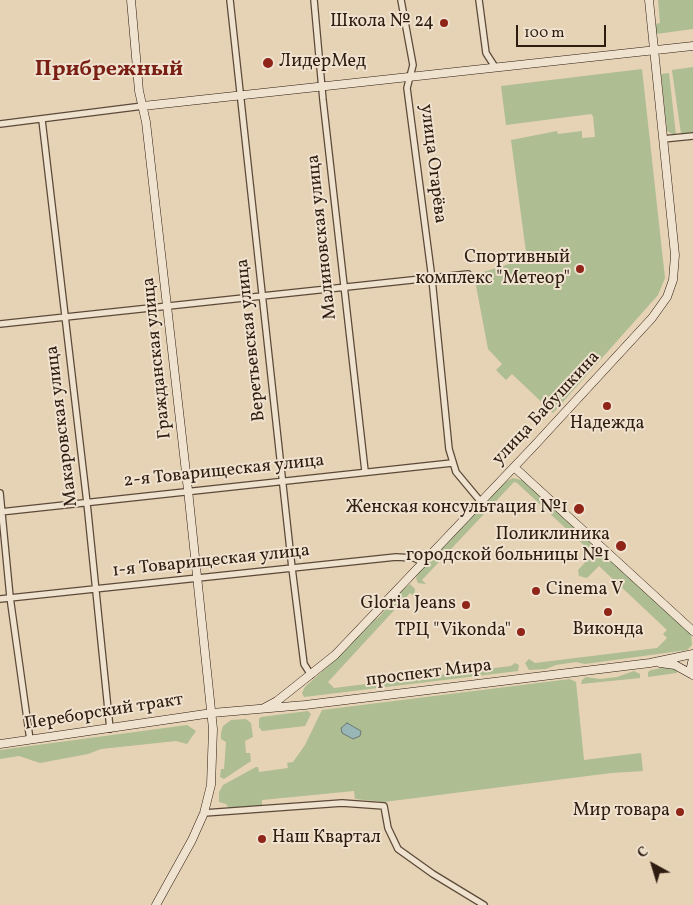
<!DOCTYPE html>
<html>
<head>
<meta charset="utf-8">
<style>
  body { margin:0 }
  #map { position:relative; width:693px; height:905px; overflow:hidden; background:#e6d2b5; font-family:Vollkorn,serif }
  canvas { display:block }
  .north { position:absolute; left:628px; top:840px; width:50px; height:50px; -webkit-text-stroke:4px #efe2cf; paint-order:stroke; rotate:321deg; font-size:14px; font-weight:700; line-height:20px; text-align:center; color:#2e1c10 }
  .north::after { content:''; display:block; margin:auto; width:18px; height:22px; background:#2e1c10; clip-path:polygon(50% 0,100% 100%,50% 72%,0 100%) }
  .scale { position:absolute; left:516px; top:25px; width:90px; height:22px; box-sizing:border-box; border:2px solid #2e1c10; border-top:0; padding-left:6px; font-size:15px; line-height:18px; white-space:nowrap; color:#2e1c10; -webkit-text-stroke:4px #efe2cf; paint-order:stroke }
</style>
</head>
<body>
<div id="map">
<canvas width="693" height="905"></canvas>
<div class="north">С</div>
<div class="scale">100 m</div>
</div>
<script>
const context = document.querySelector('canvas').getContext('2d');
context.lineJoin = 'round';
function fillPath(path, color) { context.fillStyle = color; context.fill(path, 'evenodd'); }
const poly = rows => new Path2D(rows.map(r => 'M' + r).join(''));
function strokePath(path, color, width, dash) { context.strokeStyle = color; context.lineWidth = width; context.lineCap = dash ? 'butt' : 'round'; context.setLineDash(dash || []); context.stroke(path); }
function drawText(font, color, halo, rows, align = 'center') {
  context.font = font + ' Vollkorn,serif'; context.lineWidth = 4; context.setLineDash([]); context.textBaseline = 'middle'; context.strokeStyle = halo; context.fillStyle = color; for (const [text, x, y, turn = 0] of rows) {
    context.save(); context.translate(x, y); context.rotate((+turn || 0) * Math.PI / 180); context.textAlign = isNaN(turn) ? turn : align; if (halo) context.strokeText(text, 0, 0); context.fillText(text, 0, 0); context.restore();
  }
}
const green = poly([
  [658,0,693,0,693,29,656,34,655,24,660,23],
  [693,67,693,133,681,134,672,70],
  [642,69,665,278,658,295,553,413,512,374,506,380,496,370,502,364,488,349,474,275,515,262,526,252,511,140,557,131,558,134,582,131,582,138,595,137,593,116,591,114,506,125,501,86],
  [669,73,676,135,674,135,667,131,661,74],
  [513,478,525,481,591,542,590,547,588,549,517,483,514,482,422,580,426,584,418,583,416,578,419,572,503,483],
  [597,550,600,550,691,633,692,645,687,650,585,664,576,662,556,665,546,669,529,670,525,663,529,659,535,663,657,648,667,638,663,634,667,630,599,566,587,578,579,576,578,570],
  [410,584,415,589,414,596,410,593,328,682,334,688,511,666,515,663,519,665,518,671,304,697,302,693,305,687,338,657,366,626,380,616,400,592],
  [668,667,677,670,677,673,648,677,648,672,651,670],
  [634,671,640,674,640,678,581,684,582,680,586,677,600,679,617,677],
  [570,679,576,682,584,760,641,753,643,771,611,773,384,802,355,799,354,791,262,800,262,808,230,810,226,804,219,802,219,792,223,785,256,767,258,767,259,772,288,768,287,763,293,762,305,745,322,710],
  [308,711,311,714,305,726,262,731,259,727,259,719,261,717],
  [231,720,246,719,251,723,253,737,245,741,246,753,250,753,251,761,224,779,220,777,221,769,224,769,226,742,221,739,221,733,223,726],
  [187,725,196,731,187,744,176,741,101,749,88,754,40,763,19,756,0,759,0,750]
]);
const water = poly([
  [347,723,361,731,360,736,353,739,342,733,341,728,347,723]
]);
const street = poly([
  [230,0,292,568,304,664,311,675],
  [314,0,323,100,365,471],
  [401,0,413,65,407,88,432,279,449,449,456,472,481,502],
  [479,0,486,53,495,67],
  [42,120,87,503,110,729],
  [0,124,143,106],
  [663,139,693,136],
  [0,324,468,274],
  [0,493,10,597,30,740],
  [0,512,452,463],
  [0,599,396,557,414,558,424,563],
  [204,813,342,803,384,806,388,828,398,849,433,874,484,905]
]);
const secondary = poly([
  [131,0,139,91,146,122,188,490,213,729,211,785,204,813,192,840,156,905],
  [143,106,693,46],
  [514,467,693,631],
  [693,658,691,667,693,675],
  [660,663,675,665,693,675],
  [264,708,277,701,335,655,534,446,652,318,667,297,673,280,675,255,649,0],
  [0,744,212,713,305,705,650,663,693,654]
]);
const markers = [
  [444,23,5,"#8f2418"],
  [268,63,6,"#8f2418"],
  [580,269,5,"#8f2418"],
  [607,406,5,"#8f2418"],
  [579,509,6,"#8f2418"],
  [621,546,6,"#8f2418"],
  [536,591,5,"#8f2418"],
  [466,605,5,"#8f2418"],
  [608,612,5,"#8f2418"],
  [521,632,5,"#8f2418"],
  [680,812,5,"#8f2418"],
  [262,839,5,"#8f2418"]
];
const poiNames = [
  ["Школа № 24",434,23],
  ["ЛидерМед",279,63,"left"],
  ["Спортивный",570,259],
  ["комплекс \"Метеор\"",570,280],
  ["Надежда",607,425,"center"],
  ["Женская консультация №1",568,509],
  ["Поликлиника",610,536],
  ["городской больницы №1",610,557],
  ["Cinema V",546,591,"left"],
  ["Gloria Jeans",456,605],
  ["Виконда",608,631,"center"],
  ["ТРЦ \"Vikonda\"",511,632],
  ["Мир товара",670,812],
  ["Наш Квартал",272,839,"left"]
];
const streetNames = [
  ["улица Огарёва",432,164,83],
  ["Малиновская улица",323,237,-96],
  ["Веретьевская улица",252,340,-96],
  ["Гражданская улица",158,358,-96],
  ["улица Бабушкина",547,409,-47],
  ["Макаровская улица",63,426,-97],
  ["2-я Товарищеская улица",224,472,-6],
  ["1-я Товарищеская улица",211,562,-6],
  ["проспект Мира",429,674,-7],
  ["Переборский тракт",104,713,-9]
];
const districtNames = [
  ["Прибрежный",109,71]
];
fillPath(green, '#aebd92');
fillPath(water, '#99b6b6');
strokePath(water, '#6e7874', 1);
strokePath(street, '#5c4a39', 8);
strokePath(secondary, '#2e1c10', 9);
strokePath(street, '#efe2cf', 5.5);
strokePath(secondary, '#efe2cf', 8);
for (const [x, y, r, color] of markers) { const dot = new Path2D(); dot.arc(x, y, r, 0, 2 * Math.PI); context.fillStyle = color; context.fill(dot); strokePath(dot, '#efe2cf', 2); }
drawText('18px', '#2e1c10', '#efe2cf', poiNames, 'right');
drawText('18px', '#2e1c10', '#efe2cf', streetNames);
drawText('bold 22px', '#7a1f14', '#efe2cf', districtNames);
</script>
</body>
</html>
